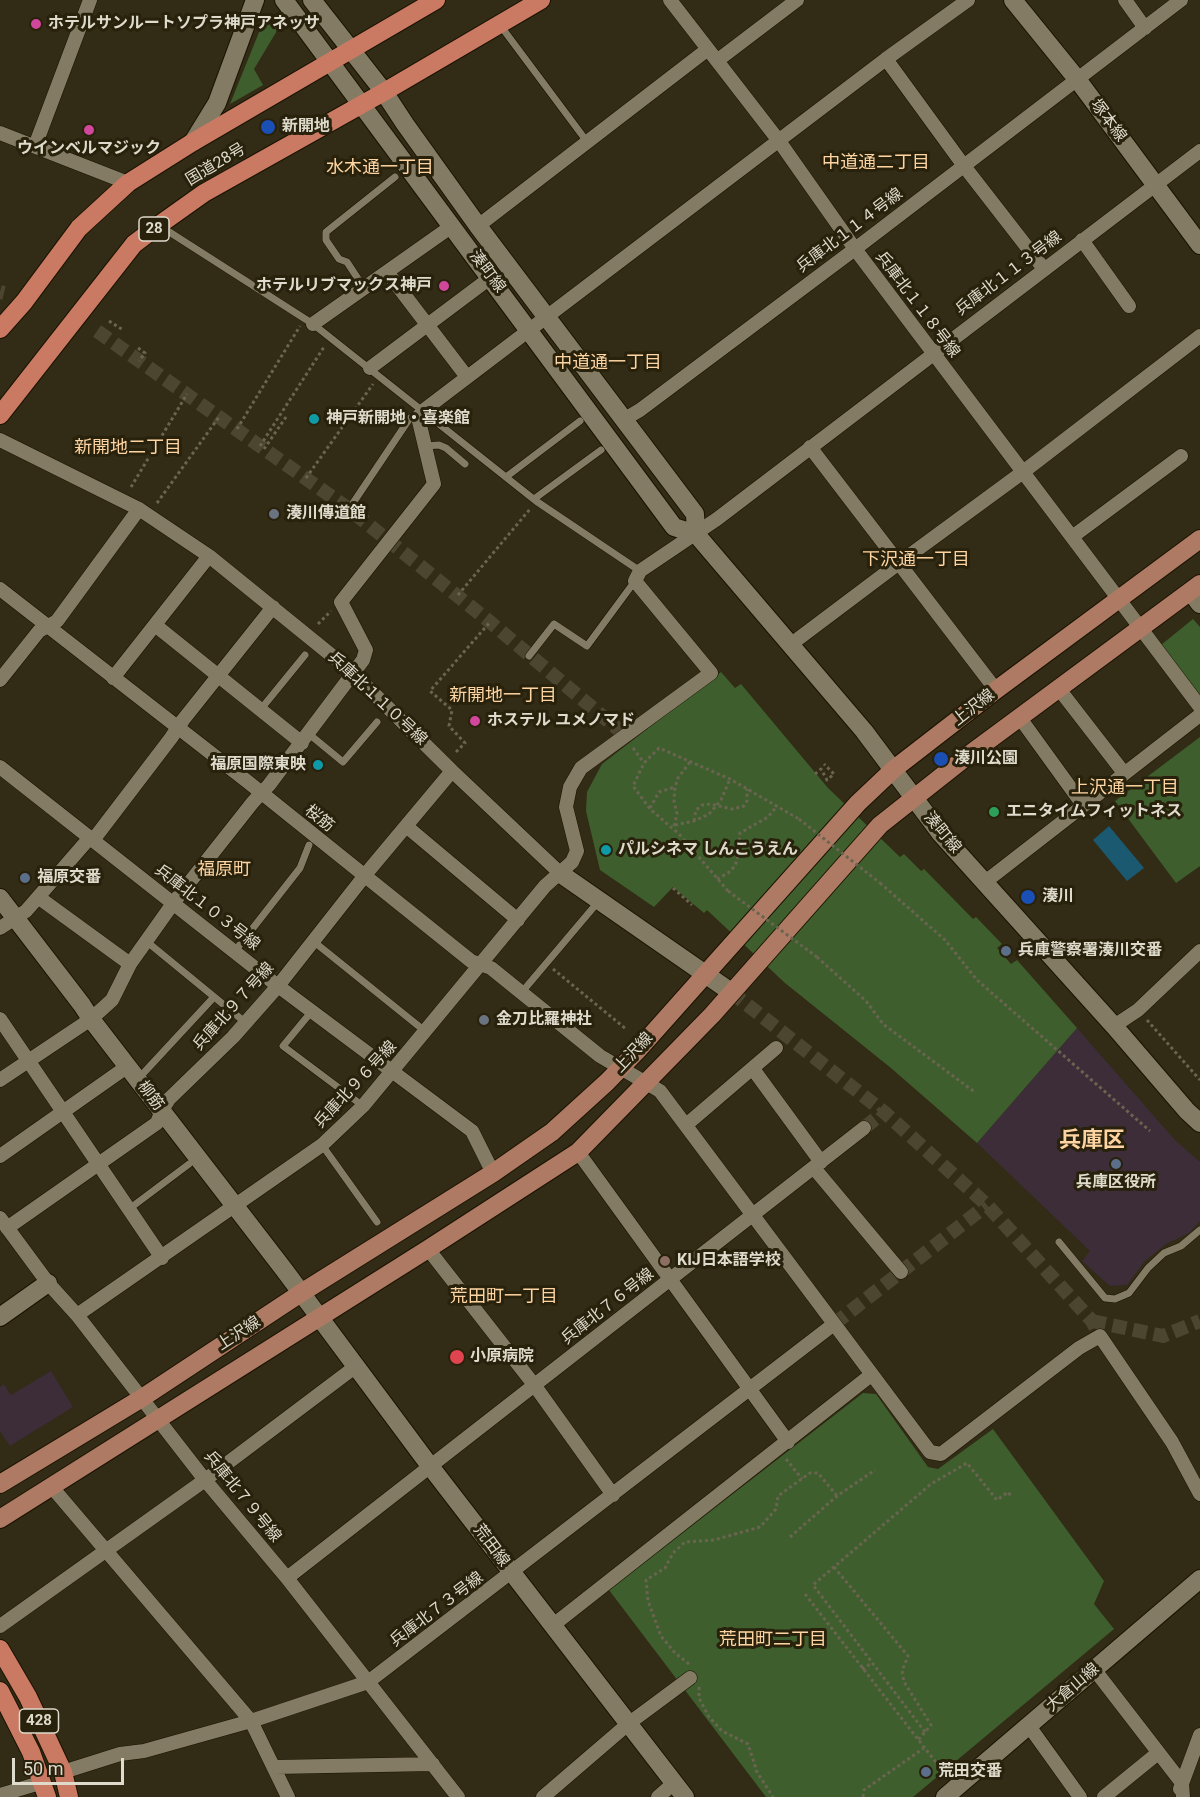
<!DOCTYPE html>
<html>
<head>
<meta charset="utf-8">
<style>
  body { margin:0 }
  #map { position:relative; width:1200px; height:1797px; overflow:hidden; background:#322b15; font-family:Roboto,sans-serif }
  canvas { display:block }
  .scale { position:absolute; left:12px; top:1758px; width:112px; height:27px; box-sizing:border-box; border:3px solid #dedacc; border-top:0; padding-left:8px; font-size:18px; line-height:21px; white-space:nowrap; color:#dedacc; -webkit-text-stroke:4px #28210b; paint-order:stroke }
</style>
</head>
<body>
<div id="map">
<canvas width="1200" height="1797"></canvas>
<div class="scale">50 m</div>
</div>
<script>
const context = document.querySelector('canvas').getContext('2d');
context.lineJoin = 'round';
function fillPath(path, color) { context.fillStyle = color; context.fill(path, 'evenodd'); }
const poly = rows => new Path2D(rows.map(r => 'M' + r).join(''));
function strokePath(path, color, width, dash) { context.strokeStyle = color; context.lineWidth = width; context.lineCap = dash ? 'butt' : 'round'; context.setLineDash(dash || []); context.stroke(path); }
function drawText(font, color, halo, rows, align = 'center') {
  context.font = font + ' Roboto,"Noto Sans JP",sans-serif'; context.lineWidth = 6; context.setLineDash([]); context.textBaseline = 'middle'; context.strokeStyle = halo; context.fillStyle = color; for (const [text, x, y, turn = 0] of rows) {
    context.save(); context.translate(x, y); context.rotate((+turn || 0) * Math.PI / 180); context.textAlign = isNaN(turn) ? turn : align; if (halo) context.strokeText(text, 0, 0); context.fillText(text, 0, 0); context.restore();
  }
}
const commercial = poly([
  [1077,1028,1175,1140,1200,1162,1200,1221,1189,1233,1166,1244,1145,1261,1127,1285,1110,1286,1082,1261,1090,1251,977,1143],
  [51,1371,73,1407,10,1446,0,1431,0,1387,4,1384,11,1395]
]);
const green = poly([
  [266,15,278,29,254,69,263,85,230,104],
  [1193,619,1200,627,1200,698,1161,645],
  [721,672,735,688,741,684,828,788,900,857,904,854,921,871,924,869,973,919,976,917,1002,944,997,948,1011,964,1017,960,1077,1028,977,1143,891,1068,785,983,707,910,704,913,673,887,654,907,600,870,586,811,587,792,602,764],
  [1200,737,1200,866,1176,883,1115,801],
  [863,1393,876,1394,928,1467,938,1469,993,1429,1104,1581,1094,1604,1114,1629,913,1797,766,1797,609,1590]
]);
const water = poly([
  [1109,826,1144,868,1127,881,1093,840]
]);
const streetTunnel = poly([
  [0,292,4,293],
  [97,331,349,509,490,622,620,731],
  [731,992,884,1112,987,1205,1092,1321,1100,1336],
  [864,1128,884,1112],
  [1092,1321,1163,1336,1200,1321],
  [834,1324,987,1205]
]);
const path = poly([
  [109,321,123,330],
  [138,348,145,353,139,361],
  [237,429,300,326],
  [260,446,324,347],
  [264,449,286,417],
  [306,478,373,384],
  [131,487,187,394],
  [157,503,219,417],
  [458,595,530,509],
  [318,624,331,611],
  [633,748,644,763],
  [456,752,465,743,449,726,452,710,430,691,490,622],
  [815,774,821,769,827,780,834,774,824,764],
  [650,808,659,792,675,787],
  [694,821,696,810,702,805,710,804,732,809,744,806,747,801,747,789],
  [675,825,694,821,709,814,721,800,730,779],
  [674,826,677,814,674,801,675,787,678,778,690,762],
  [717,879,728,873,735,866,738,856,740,833,768,817,777,806],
  [880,883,945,940,977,980,1150,1131],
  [673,888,692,905],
  [728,891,679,834,650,809,633,786,644,763,659,748,730,779,799,819],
  [817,957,866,1001,883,1024,976,1093],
  [553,969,626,1029],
  [1147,1020,1200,1080],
  [786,1459,802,1479],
  [790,1537,837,1496,875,1470],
  [834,1567,908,1656,902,1671,904,1682,931,1725,918,1740],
  [805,1594,945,1774],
  [689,1664,675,1653,661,1636,648,1601,646,1580,665,1568,673,1553,685,1542,714,1540,760,1527,776,1509,778,1496,810,1473,818,1473,837,1496],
  [862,1669,872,1663],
  [699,1687,699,1698,709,1717,722,1731,748,1744,757,1772,773,1797],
  [925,1732,813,1585,931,1484,967,1463,997,1500,1008,1492,1011,1496],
  [863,1797,864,1790,924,1748]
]);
const lane = poly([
  [500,25,588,143],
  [160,226,313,324,536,501,640,571],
  [364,288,347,262,339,259,326,240,326,232,395,177],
  [425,446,439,445,446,448,465,464],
  [506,477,580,421],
  [534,499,601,450],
  [349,509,410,418,418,417],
  [529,656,554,624,587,646,635,581],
  [261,709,305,655],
  [309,734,343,762,377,722],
  [146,941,246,1023],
  [313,941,426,1032],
  [235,951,300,868,309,845],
  [522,992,598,902],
  [312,1011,283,1046,363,1106],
  [138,1079,214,997],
  [322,1145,377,1222],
  [129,1209,189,1164],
  [1059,1242,1105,1298,1115,1299,1129,1293,1148,1268,1164,1253,1181,1246,1200,1230]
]);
const street = poly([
  [670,0,779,141,855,249,1200,707],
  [1125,0,1145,28],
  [886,59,964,166,1044,269],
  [718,60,797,0],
  [0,133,128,183],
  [35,146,90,0],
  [478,226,708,49],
  [1082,240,1129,306],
  [387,272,467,377],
  [313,324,452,226],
  [370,368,490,278],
  [623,420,640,410,855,249,1181,0],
  [0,440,139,509,209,556,352,672,452,771,561,874],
  [810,447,996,690],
  [1072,537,1181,456],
  [0,589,248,782,471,961,491,968,600,1056,660,1091,930,1452,941,1454,1079,1348,1100,1336,1172,1442,1200,1494],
  [155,625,302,743],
  [790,645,899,563,1023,472,1200,336],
  [113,678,209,556],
  [0,680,39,631,57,621,139,509],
  [1059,689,1124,773],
  [1020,718,1083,805],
  [0,767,278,986,472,1131,493,1173],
  [406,826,518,920],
  [985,882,1200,715],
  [38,897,130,964],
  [0,928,26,911,86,842,97,835,171,738,183,720,273,607],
  [0,1019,162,1258],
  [1114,1026,1138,1010,1200,951],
  [753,1069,821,1162],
  [0,1080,91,1019,112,1000,130,964,174,902,253,802,269,785,363,660,366,650,341,602,434,484,418,417,424,410,886,59,968,0],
  [686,1125,776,1048],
  [578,1152,788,1442],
  [0,1156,128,1066],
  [814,1168,901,1272],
  [0,1218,48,1283,77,1315,205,1480,287,1578,458,1797],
  [7,1228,157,1123,162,1110,169,1099,233,1037,278,986,370,869,452,771],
  [428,1249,535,1386,613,1495],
  [77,1315,322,1145,363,1106,545,886,572,862,577,851,566,807,570,787,581,768,711,673,635,581,640,571,717,519,1200,151],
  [51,1486,251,1721,288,1797],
  [287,1578,864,1128],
  [0,1626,205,1480,355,1367],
  [552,1626,871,1375],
  [1094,1669,1182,1783,1183,1797],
  [1029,1726,1080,1797],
  [275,1767,433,1764],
  [63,1772,120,1754,144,1751,251,1721,368,1682,834,1324],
  [1180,1789,1200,1735],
  [0,1795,43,1782],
  [543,1797,628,1724,690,1678],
  [658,1797,674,1783],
  [1104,1797,1158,1753]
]);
const secondary = poly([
  [284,0,674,527,696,534,864,731,941,834,1114,1026,1187,1111,1200,1123],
  [312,0,384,92,405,124,478,226,695,514,696,534],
  [1013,0,1077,79,1200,245],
  [193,142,217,103,255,0],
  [1191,592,1200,604],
  [561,874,731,992],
  [0,898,82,1005,91,1019,285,1271,430,1466,685,1797],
  [0,1317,48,1283],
  [945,1797,1200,1579]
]);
const primary = poly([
  [0,1484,142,1398,301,1293,493,1173,552,1132,607,1082,637,1051,858,803,894,769,996,690,1200,539],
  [0,1519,428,1249,578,1152,712,1015,880,825,966,757,1200,584]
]);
const highway = poly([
  [0,329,24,302,79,228,128,183,193,142,436,0],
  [0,415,134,244,159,225,204,193,384,92,541,0],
  [0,1649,28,1697,63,1772,69,1797],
  [0,1691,31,1752,47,1797]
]);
const pathBridge = poly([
  [799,819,880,883],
  [728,891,817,957]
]);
const markers = [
  [36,24,6,"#d1479c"],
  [268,127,8,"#1a4fb4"],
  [89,130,6,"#d1479c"],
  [444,286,6,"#d1479c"],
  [314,419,6,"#0f9aa8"],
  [274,514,6,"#6b7280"],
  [475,721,6,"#d1479c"],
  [941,759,8,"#1a4fb4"],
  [318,765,6,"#0f9aa8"],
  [994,812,6,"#2e9e5b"],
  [606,850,6,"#0f9aa8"],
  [25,878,6,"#5c6f8a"],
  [1028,897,8,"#1a4fb4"],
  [1006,951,6,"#5c6f8a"],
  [484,1020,6,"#6b7280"],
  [1116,1164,6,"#5c6f8a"],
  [665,1261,6,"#8d6e63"],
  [457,1357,8,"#e0444e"],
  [926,1772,6,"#5c6f8a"]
];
const shields = [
  [154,229,30],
  [39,1721,39]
];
const shieldNames = [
  ["28",154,229],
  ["428",39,1721]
];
const poiNames = [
  ["ホテルサンルートソプラ神戸アネッサ",48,24],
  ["新開地",282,127],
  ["ウインベルマジック",89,149,"center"],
  ["ホテルリブマックス神戸",432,286,"right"],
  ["神戸新開地・喜楽館",326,419],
  ["湊川傳道館",286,514],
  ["ホステル ユメノマド",487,721],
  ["湊川公園",954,759],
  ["福原国際東映",306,765,"right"],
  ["エニタイムフィットネス",1006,812],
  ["パルシネマ しんこうえん",618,850],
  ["福原交番",37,878],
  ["湊川",1042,897],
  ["兵庫警察署湊川交番",1018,951],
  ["金刀比羅神社",496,1020],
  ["兵庫区役所",1116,1183,"center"],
  ["KIJ日本語学校",677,1261],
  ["小原病院",470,1357],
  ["荒田交番",938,1772]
];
const streetNames = [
  ["塚本線",1108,121,53],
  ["国道28号",216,165,-31],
  ["兵庫北１１４号線",850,231,-37],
  ["湊町線",487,272,53],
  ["兵庫北１１３号線",1009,274,-37],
  ["兵庫北１１８号線",917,305,53],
  ["兵庫北１１０号線",377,699,43],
  ["上沢線",974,708,-38],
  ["桜筋",319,819,39],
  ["湊町線",942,833,50],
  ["兵庫北１０３号線",207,908,38],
  ["兵庫北９７号線",234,1007,-48],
  ["上沢線",634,1053,-47],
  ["兵庫北９６号線",356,1085,-47],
  ["柳筋",150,1096,53],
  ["兵庫北７６号線",608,1307,-38],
  ["上沢線",239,1334,-33],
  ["兵庫北７９号線",242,1497,51],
  ["荒田線",491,1546,53],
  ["兵庫北７３号線",437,1610,-37],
  ["大倉山線",1073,1688,-41]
];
const neighbourhoodNames = [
  ["中道通二丁目",876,163],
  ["水木通一丁目",380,168],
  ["中道通一丁目",608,363],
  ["新開地二丁目",128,448],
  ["下沢通一丁目",916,560],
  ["新開地一丁目",503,696],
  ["上沢通一丁目",1125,788],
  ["福原町",224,870],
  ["荒田町一丁目",504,1297],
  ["荒田町二丁目",773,1640]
];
const districtNames = [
  ["兵庫区",1092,1141]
];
fillPath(commercial, '#3d2d38');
fillPath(green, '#3e5f2d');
fillPath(water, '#1b5970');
strokePath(streetTunnel, '#4c4530', 14, [14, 7]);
strokePath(lane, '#1a1301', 8);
strokePath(street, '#1a1301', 15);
strokePath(secondary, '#1a1301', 20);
strokePath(primary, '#1a1301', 20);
strokePath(highway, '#1a1301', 20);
strokePath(path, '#6a6451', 3, [3, 3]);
strokePath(lane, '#837b63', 7);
strokePath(street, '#837b63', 14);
strokePath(secondary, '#837b63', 18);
strokePath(primary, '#ae7a63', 18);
strokePath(highway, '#ca7a63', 18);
strokePath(pathBridge, '#6a6451', 3, [3, 3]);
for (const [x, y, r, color] of markers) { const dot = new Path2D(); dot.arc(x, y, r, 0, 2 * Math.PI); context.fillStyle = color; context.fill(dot); strokePath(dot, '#28210b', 2); }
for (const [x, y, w] of shields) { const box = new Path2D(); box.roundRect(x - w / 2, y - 12, w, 24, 4.5); context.fillStyle = '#28210b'; context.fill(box); strokePath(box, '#dedacc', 1.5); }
drawText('bold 15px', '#dedacc', null, shieldNames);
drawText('bold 16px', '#dedacc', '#28210b', poiNames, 'left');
drawText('16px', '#dedacc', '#28210b', streetNames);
drawText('18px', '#fed5a2', '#28210b', neighbourhoodNames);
drawText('bold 22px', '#fed5a2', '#28210b', districtNames);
</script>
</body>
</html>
